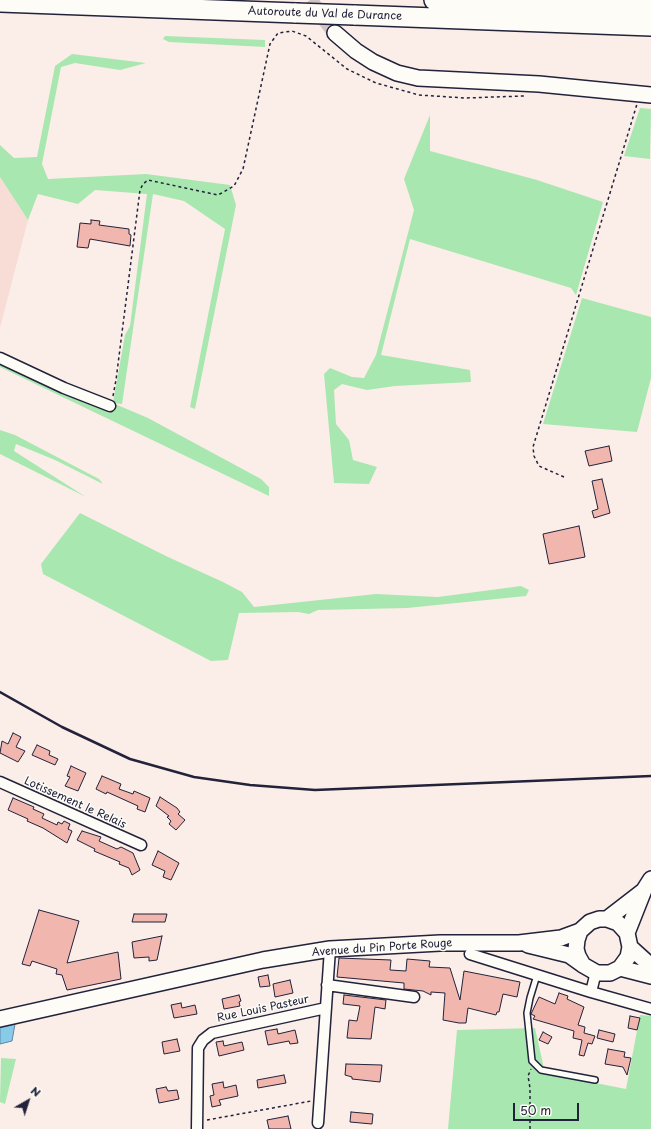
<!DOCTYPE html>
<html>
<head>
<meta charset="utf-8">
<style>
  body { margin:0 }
  #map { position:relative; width:651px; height:1129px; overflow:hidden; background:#fbeee8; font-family:"Playpen Sans",sans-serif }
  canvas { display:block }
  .north { position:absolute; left:8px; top:1081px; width:40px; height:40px; -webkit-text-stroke:3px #fdfcf7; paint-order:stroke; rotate:39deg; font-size:11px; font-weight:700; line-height:16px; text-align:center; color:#22223b }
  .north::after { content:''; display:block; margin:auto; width:14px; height:18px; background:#22223b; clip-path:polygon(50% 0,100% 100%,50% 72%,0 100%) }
  .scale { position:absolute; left:513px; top:1103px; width:66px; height:18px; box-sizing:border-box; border:2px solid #22223b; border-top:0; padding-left:5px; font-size:12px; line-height:14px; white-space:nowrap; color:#22223b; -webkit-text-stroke:3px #fdfcf7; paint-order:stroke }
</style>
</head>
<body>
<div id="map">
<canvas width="651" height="1129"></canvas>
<div class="north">N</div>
<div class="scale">50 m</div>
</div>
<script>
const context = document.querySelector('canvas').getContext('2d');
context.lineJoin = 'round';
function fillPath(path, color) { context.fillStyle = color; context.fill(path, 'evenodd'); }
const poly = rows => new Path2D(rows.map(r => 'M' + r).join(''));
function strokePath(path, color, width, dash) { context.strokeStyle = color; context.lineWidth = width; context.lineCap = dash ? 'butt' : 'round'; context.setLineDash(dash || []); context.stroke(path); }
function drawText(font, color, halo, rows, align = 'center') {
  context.font = font + ' "Playpen Sans",sans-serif'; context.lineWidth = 3; context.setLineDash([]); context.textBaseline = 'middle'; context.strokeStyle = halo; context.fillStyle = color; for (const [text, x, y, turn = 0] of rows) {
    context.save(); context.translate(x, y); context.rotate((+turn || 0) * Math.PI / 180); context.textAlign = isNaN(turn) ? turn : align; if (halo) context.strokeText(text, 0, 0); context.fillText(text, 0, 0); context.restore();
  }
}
const built = poly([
  [0,177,28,220,0,328]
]);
const green = poly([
  [165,36,265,40,265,47,169,42,163,39],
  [72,54,146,63,120,70,75,63,61,67,42,164,48,179,146,174,230,185,236,205,195,409,190,407,225,229,184,201,153,194,122,404,113,403,125,335,130,326,147,194,95,190,78,204,38,194,28,220,0,177,0,145,14,158,37,157,55,66],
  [640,108,651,109,650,159,624,156],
  [430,115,430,151,537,180,603,202,576,295,571,288,410,239,381,355,470,370,471,382,395,386,367,390,342,384,334,390,336,424,349,440,353,460,377,467,369,484,334,483,324,374,330,368,352,377,364,378,376,355,414,210,404,179],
  [582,298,651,317,651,378,637,432,543,424],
  [0,361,107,408,115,404,148,418,261,479,269,487,269,496,0,367],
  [0,430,15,435,99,479,103,484,55,460,16,444,14,451,86,497,0,454],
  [80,513,168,557,223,582,242,592,254,607,376,594,438,597,521,586,529,590,526,596,407,608,318,610,309,614,298,612,239,613,228,660,211,661,43,574,41,564],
  [640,1015,651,1016,651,1129,448,1129,457,1030,535,1028,545,1073,626,1089],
  [1,1058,16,1059,5,1104,0,1102]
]);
const water = poly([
  [15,1024,12,1041,0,1044,0,1027,15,1024]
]);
const building = poly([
  [91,220,100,221,99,225,129,229,129,234,131,235,130,246,90,239,88,248,77,247,80,223,91,224,91,220],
  [609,446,612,461,589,466,585,451,609,446],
  [602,479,610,513,594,518,592,511,598,509,592,481,602,479],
  [579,526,585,557,549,564,543,534,579,526],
  [13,733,21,737,16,747,25,751,18,762,0,753,2,741,8,744,13,733],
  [37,745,50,751,49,755,58,759,55,765,32,755,37,745],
  [71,766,86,773,78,791,65,786,70,777,67,776,71,766],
  [102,776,121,784,119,789,133,794,134,791,150,798,145,812,137,809,138,806,107,792,106,794,96,789,102,776],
  [160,797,177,808,180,812,178,814,185,820,176,830,169,824,171,821,167,817,169,816,156,806,160,797],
  [13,798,34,807,33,809,44,814,42,818,57,825,58,822,62,824,64,821,70,824,68,829,72,831,67,843,43,828,27,821,28,819,8,810,13,798],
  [82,831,101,837,99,841,117,849,121,847,133,853,140,870,132,875,129,868,119,864,120,862,94,851,95,849,77,840,82,831],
  [158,851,179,863,171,880,163,877,165,871,152,865,158,851],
  [39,910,79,921,67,963,118,952,121,979,67,990,62,975,56,974,57,969,32,961,30,966,22,964,39,910],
  [134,914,167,914,165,922,132,922,134,914],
  [162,936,157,960,149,961,149,957,134,958,132,942,162,936],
  [339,958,391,960,390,970,406,971,407,959,430,961,429,967,450,968,460,1000,464,971,520,982,517,997,503,994,499,1012,497,1012,496,1015,468,1008,466,1023,459,1023,443,1020,445,993,431,992,431,995,423,991,404,989,404,983,337,977,339,958],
  [268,975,270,986,260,987,258,977,268,975],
  [290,980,293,993,275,997,273,984,290,980],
  [559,993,568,996,567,999,584,1007,578,1025,585,1027,584,1033,595,1036,592,1044,588,1043,584,1056,579,1055,582,1040,573,1038,574,1031,533,1019,535,1016,531,1014,539,997,555,1004,559,993],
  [239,995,241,1001,239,1002,240,1006,224,1009,222,999,239,995],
  [344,995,386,1000,385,1009,375,1007,371,1039,347,1038,349,1020,357,1021,360,1006,343,1004,344,995],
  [181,1003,182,1008,195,1005,197,1014,174,1018,171,1005,181,1003],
  [630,1016,640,1018,637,1030,628,1028,630,1016],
  [277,1029,278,1034,295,1030,298,1043,290,1044,289,1041,268,1045,265,1031,277,1029],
  [599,1030,615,1034,613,1042,597,1038,599,1030],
  [543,1032,552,1037,548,1044,539,1040,543,1032],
  [177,1039,180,1051,164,1054,162,1042,177,1039],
  [223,1041,224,1046,242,1042,244,1050,219,1056,216,1042,223,1041],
  [608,1049,625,1052,624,1057,631,1058,627,1075,623,1067,605,1064,608,1049],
  [346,1064,382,1065,380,1082,352,1079,352,1077,345,1075,346,1064],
  [284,1075,286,1083,258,1088,257,1080,284,1075],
  [223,1082,224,1088,236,1085,238,1096,219,1100,221,1105,212,1107,210,1096,214,1095,212,1084,223,1082],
  [166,1087,168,1091,177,1090,179,1099,159,1103,156,1089,166,1087],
  [351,1112,373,1114,372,1124,350,1122,351,1112],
  [288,1116,291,1129,269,1129,267,1120,288,1116]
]);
const secondaryTunnel = poly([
  [310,0,335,33]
]);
const path = poly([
  [113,396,116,380,140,190,143,184,148,180,218,195,234,186,243,169,270,44,278,33,292,31,306,36,347,69,376,83,419,95,465,98,524,96],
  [564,477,539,466,534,456,533,447,637,104],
  [207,1120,311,1101],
  [530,1129,530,1088,528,1076,531,1069]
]);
const lane = poly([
  [537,975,530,998,527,1013,532,1061,541,1070,595,1080]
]);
const street = poly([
  [0,358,64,388,110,406],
  [0,782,141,845],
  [470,954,591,992,651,1009],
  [327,985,414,997],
  [591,992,596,972],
  [318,1123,330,949],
  [197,1129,198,1048,203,1040,212,1033,326,1008]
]);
const secondary = poly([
  [335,33,356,51,373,62,397,73,418,78,539,84,651,95],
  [607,919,642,892],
  [627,933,644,890,651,879],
  [528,945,569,955,583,965,597,973,610,973,620,968,628,957,630,947,627,933,618,923,607,919,599,919,590,922,580,931,577,940,576,949,578,956,583,965],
  [630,947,651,966],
  [620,968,651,976],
  [0,1019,263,960,330,949,440,943,519,943,561,938,580,931]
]);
const highway = poly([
  [434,0,651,8],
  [0,2,296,13],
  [354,15,651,26]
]);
const rail = poly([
  [0,692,62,727,130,759,194,777,250,785,315,790,651,776]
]);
const highwayBridge = poly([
  [296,13,354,15]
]);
const streetNames = [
  ["Autoroute du Val de Durance",325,14,2],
  ["Lotissement le Relais",75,803,24],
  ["Avenue du Pin Porte Rouge",382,948,-4],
  ["Rue Louis Pasteur",263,1009,-12]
];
fillPath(built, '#f8ddd6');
fillPath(green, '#a8e7af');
fillPath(water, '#87cbe8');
strokePath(water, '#5f87a3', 1);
fillPath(building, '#f1b6ad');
strokePath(building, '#22223b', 1);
strokePath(secondaryTunnel, '#d0c5c5', 15, [15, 8]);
strokePath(lane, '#22223b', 8);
strokePath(street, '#22223b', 13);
strokePath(secondary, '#22223b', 18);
strokePath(highway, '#22223b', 22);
strokePath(path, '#22223b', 1.5, [3, 3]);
strokePath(lane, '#fdfcf7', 5);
strokePath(street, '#fdfcf7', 10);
strokePath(secondary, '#fdfcf7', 15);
strokePath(highway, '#fdfcf7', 19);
strokePath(rail, '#22223b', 2.5);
strokePath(highwayBridge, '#22223b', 22, []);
strokePath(highwayBridge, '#fdfcf7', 19);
drawText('11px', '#22223b', '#fdfcf7', streetNames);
</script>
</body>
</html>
